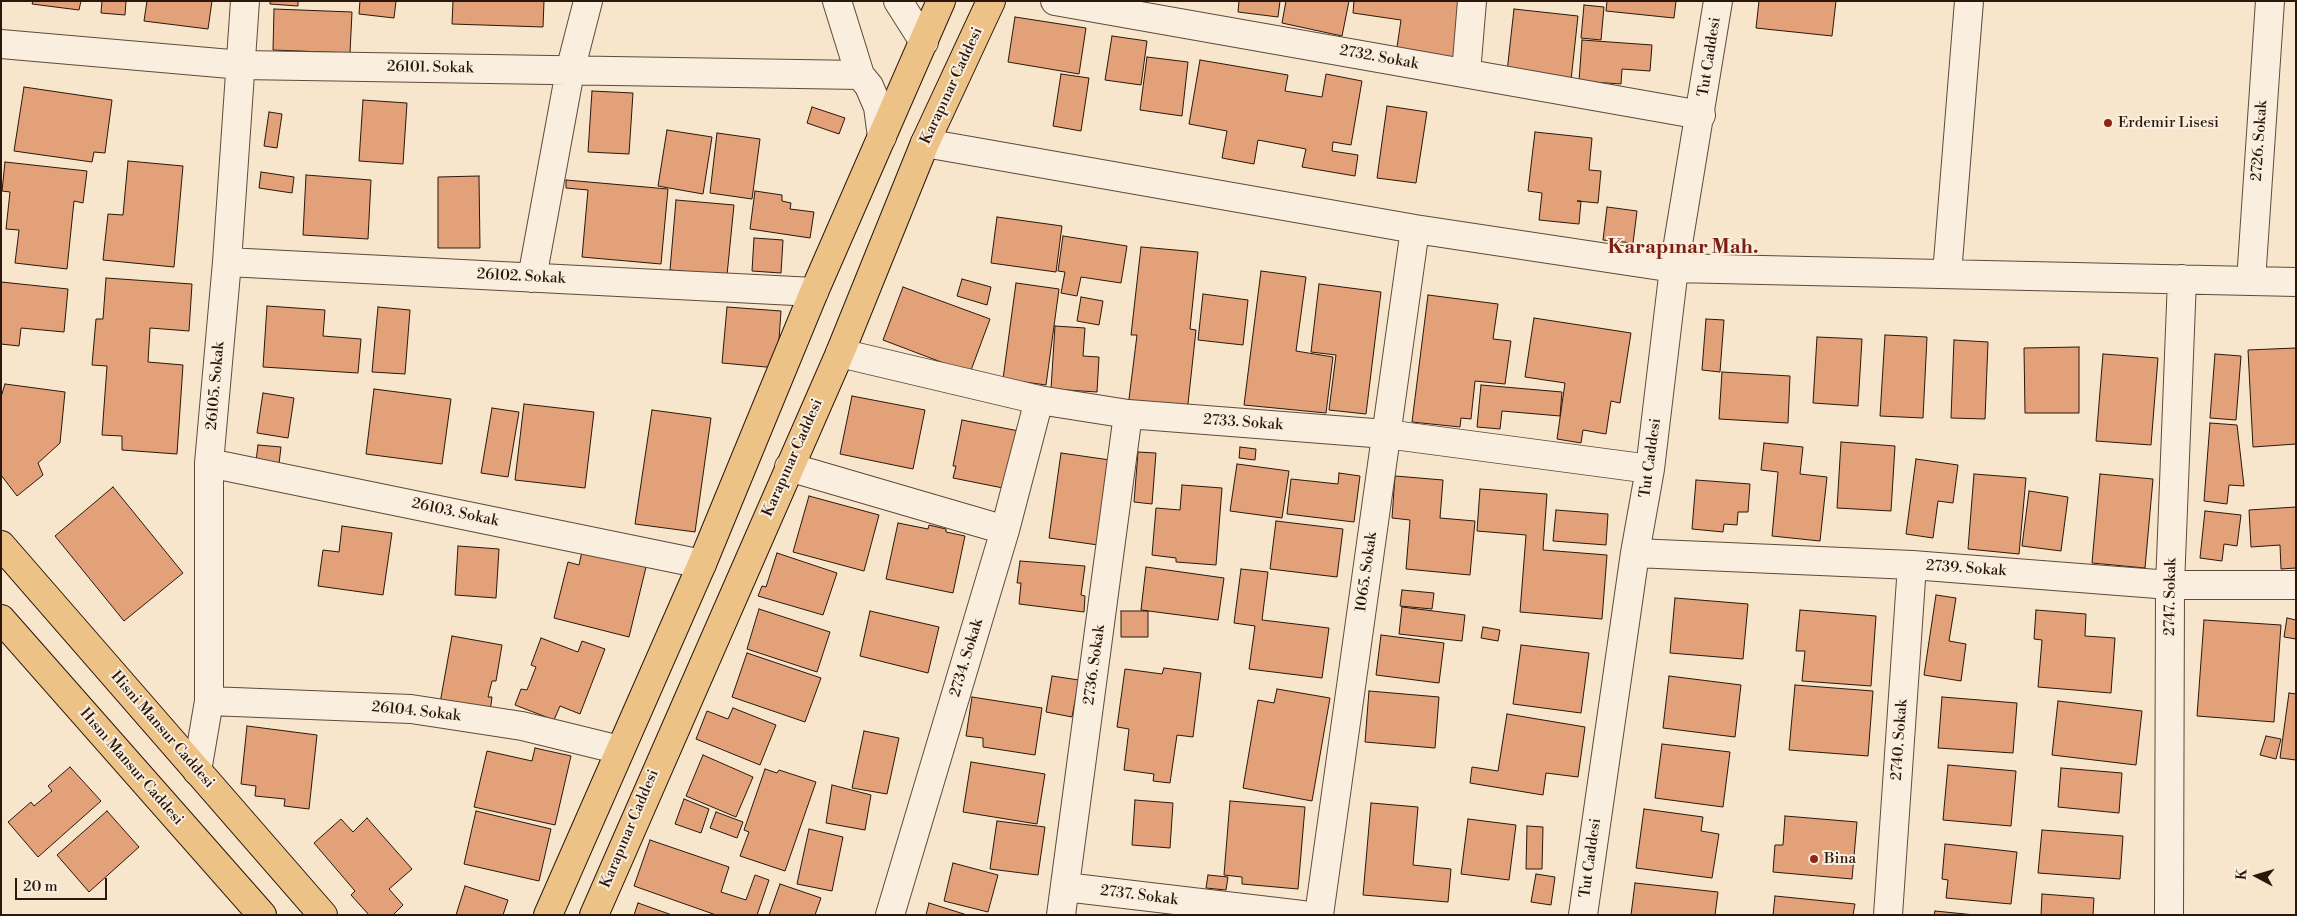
<!DOCTYPE html>
<html>
<head>
<meta charset="utf-8">
<style>
  body { margin:0 }
  #map { position:relative; width:2297px; height:916px; overflow:hidden; background:#f7e5cc; font-family:"Libre Bodoni",serif }
  canvas { display:block }
  .frame { position:absolute; inset:0; border:2px solid #2b170b; pointer-events:none }
  .north { position:absolute; left:2232px; top:851px; width:50px; height:50px; -webkit-text-stroke:4px #faeede; paint-order:stroke; rotate:276deg; font-size:14px; font-weight:700; line-height:20px; text-align:center; color:#2b170b }
  .north::after { content:''; display:block; margin:auto; width:18px; height:22px; background:#2b170b; clip-path:polygon(50% 0,100% 100%,50% 72%,0 100%) }
  .scale { position:absolute; left:15px; top:878px; width:92px; height:22px; box-sizing:border-box; border:2px solid #2b170b; border-top:0; padding-left:6px; font-size:15px; line-height:18px; white-space:nowrap; color:#2b170b; -webkit-text-stroke:4px #faeede; paint-order:stroke }
</style>
</head>
<body>
<div id="map">
<canvas width="2297" height="916"></canvas>
<div class="frame"></div>
<div class="north">K</div>
<div class="scale">20 m</div>
</div>
<script>
const context = document.querySelector('canvas').getContext('2d');
context.lineJoin = 'round';
function fillPath(path, color) { context.fillStyle = color; context.fill(path, 'evenodd'); }
const poly = rows => new Path2D(rows.map(r => 'M' + r).join(''));
function strokePath(path, color, width, dash) { context.strokeStyle = color; context.lineWidth = width; context.lineCap = dash ? 'butt' : 'round'; context.setLineDash(dash || []); context.stroke(path); }
function drawText(font, color, halo, rows, align = 'center') {
  context.font = font + ' "Libre Bodoni",serif'; context.lineWidth = 4; context.setLineDash([]); context.textBaseline = 'middle'; context.strokeStyle = halo; context.fillStyle = color; for (const [text, x, y, turn = 0] of rows) {
    context.save(); context.translate(x, y); context.rotate((+turn || 0) * Math.PI / 180); context.textAlign = isNaN(turn) ? turn : align; if (halo) context.strokeText(text, 0, 0); context.fillText(text, 0, 0); context.restore();
  }
}
const building = poly([
  [33,1,81,1,79,10,32,4,33,1],
  [102,1,126,1,125,15,101,13,102,1],
  [147,1,212,1,208,29,144,21,147,1],
  [270,1,298,1,298,6,270,4,270,1],
  [360,1,396,1,394,18,359,14,360,1],
  [453,1,544,1,543,27,452,24,453,1],
  [1239,1,1280,1,1278,17,1238,12,1239,1],
  [1286,1,1349,1,1342,36,1282,23,1286,1],
  [1354,1,1462,1,1453,62,1396,54,1401,20,1353,13,1354,1],
  [1607,1,1676,1,1674,18,1606,11,1607,1],
  [1759,1,1836,1,1832,36,1756,28,1759,1],
  [1584,5,1604,7,1601,40,1581,38,1584,5],
  [274,9,352,12,350,53,273,50,274,9],
  [1514,9,1578,16,1571,80,1507,72,1514,9],
  [1015,17,1086,28,1079,74,1008,62,1015,17],
  [1112,36,1147,41,1141,85,1105,80,1112,36],
  [1582,40,1652,45,1650,71,1622,69,1621,84,1579,81,1582,40],
  [1147,57,1188,62,1182,116,1140,110,1147,57],
  [1200,60,1288,75,1285,91,1322,97,1326,74,1362,81,1351,145,1333,142,1332,151,1358,155,1355,176,1302,167,1306,149,1258,140,1254,164,1222,158,1227,131,1189,124,1200,60],
  [1061,74,1089,78,1081,131,1053,126,1061,74],
  [24,87,112,100,105,153,94,152,92,162,14,151,24,87],
  [592,91,633,93,629,154,588,152,592,91],
  [363,100,407,103,403,164,359,161,363,100],
  [1387,106,1427,112,1416,183,1377,178,1387,106],
  [812,107,845,118,839,134,807,123,812,107],
  [269,112,282,114,277,148,264,146,269,112],
  [667,130,712,137,703,194,658,186,667,130],
  [1535,132,1592,138,1589,170,1601,171,1598,203,1577,201,1581,201,1579,224,1539,220,1542,193,1528,191,1535,132],
  [717,133,760,139,752,199,710,193,717,133],
  [128,161,183,166,174,267,103,260,108,214,123,215,128,161],
  [5,162,87,171,83,203,74,201,67,269,15,263,19,230,6,229,10,192,2,191,5,162],
  [261,172,294,177,292,193,259,188,261,172],
  [306,175,371,180,368,239,303,235,306,175],
  [479,176,480,248,438,248,438,177,479,176],
  [566,180,668,189,661,264,582,257,588,190,566,188,566,180],
  [755,191,782,195,782,201,791,203,790,209,814,212,810,238,750,229,755,191],
  [676,200,734,205,727,275,670,270,676,200],
  [1607,207,1637,211,1633,243,1603,240,1607,207],
  [997,217,1062,226,1056,272,991,263,997,217],
  [1063,236,1127,246,1121,283,1081,277,1077,296,1061,293,1065,272,1058,271,1063,236],
  [754,238,783,240,781,273,752,271,754,238],
  [1141,247,1198,252,1190,329,1196,330,1187,413,1128,407,1137,335,1131,335,1141,247],
  [1261,271,1306,277,1296,351,1333,357,1326,413,1244,405,1261,271],
  [106,278,192,284,189,331,150,328,148,362,183,365,177,454,122,450,122,436,102,435,107,366,92,365,96,319,103,319,106,278],
  [962,279,991,287,987,305,957,296,962,279],
  [1,282,68,289,64,332,21,328,19,346,1,344,1,282],
  [1016,283,1059,289,1046,385,1003,379,1016,283],
  [1319,284,1381,292,1366,414,1329,410,1336,355,1311,352,1319,284],
  [903,287,990,319,970,373,883,340,903,287],
  [1203,294,1248,300,1243,345,1198,340,1203,294],
  [1428,295,1498,304,1493,339,1511,341,1505,384,1475,381,1471,419,1461,418,1460,427,1412,422,1428,295],
  [1081,297,1103,301,1099,325,1077,321,1081,297],
  [267,306,325,310,323,336,361,339,358,373,263,367,267,306],
  [378,307,410,310,405,374,372,372,378,307],
  [727,307,781,311,777,368,722,363,727,307],
  [1534,318,1631,333,1620,403,1611,401,1606,434,1583,430,1581,443,1557,439,1565,383,1525,377,1534,318],
  [1706,319,1724,320,1720,372,1702,370,1706,319],
  [1055,326,1085,328,1083,356,1099,357,1097,392,1051,389,1055,326],
  [1885,335,1927,337,1923,418,1880,416,1885,335],
  [1817,337,1862,339,1858,406,1813,403,1817,337],
  [1954,340,1988,342,1985,419,1951,418,1954,340],
  [2079,347,2079,413,2025,413,2024,348,2079,347],
  [2296,348,2296,444,2253,447,2248,350,2296,348],
  [2103,354,2158,358,2151,445,2096,441,2103,354],
  [2215,354,2241,356,2236,420,2210,418,2215,354],
  [1722,372,1790,376,1788,423,1719,419,1722,372],
  [5,384,65,392,60,443,38,463,43,475,17,496,1,475,1,397,5,384],
  [1481,385,1562,392,1560,416,1502,411,1500,429,1477,427,1481,385],
  [374,389,451,399,442,464,366,454,374,389],
  [263,393,294,398,288,438,257,433,263,393],
  [852,396,925,410,913,469,840,454,852,396],
  [524,404,594,412,585,488,515,480,524,404],
  [492,408,519,412,508,477,481,473,492,408],
  [652,410,711,418,695,532,635,524,652,410],
  [962,420,1019,431,1008,489,953,478,956,466,953,466,962,420],
  [2210,423,2237,425,2244,486,2229,485,2227,504,2204,501,2210,423],
  [1841,442,1895,446,1891,511,1837,508,1841,442],
  [1764,443,1803,447,1800,474,1827,477,1820,541,1772,536,1778,472,1761,470,1764,443],
  [258,445,281,447,279,464,256,461,258,445],
  [1240,447,1256,449,1255,460,1239,458,1240,447],
  [1138,452,1156,453,1152,504,1134,502,1138,452],
  [1061,453,1110,460,1098,545,1049,538,1061,453],
  [1916,459,1958,465,1953,503,1938,501,1933,538,1906,534,1916,459],
  [1237,464,1289,471,1282,518,1230,511,1237,464],
  [1339,473,1360,476,1354,522,1287,514,1291,479,1338,484,1339,473],
  [1974,474,2026,478,2019,554,1968,549,1974,474],
  [2100,474,2153,479,2145,568,2092,563,2100,474],
  [1395,476,1443,480,1440,518,1475,521,1470,575,1406,569,1410,520,1392,518,1395,476],
  [1696,480,1750,484,1748,512,1738,512,1737,525,1724,524,1723,532,1692,529,1696,480],
  [1182,485,1222,488,1216,565,1176,562,1176,558,1152,555,1156,508,1180,510,1182,485],
  [113,487,183,573,124,621,55,536,113,487],
  [1480,489,1547,494,1543,550,1607,555,1602,619,1520,612,1526,535,1477,531,1480,489],
  [2029,491,2068,497,2061,551,2022,546,2029,491],
  [809,496,879,515,864,571,793,552,809,496],
  [2296,507,2296,568,2281,569,2280,545,2251,547,2249,510,2296,507],
  [1556,510,1608,514,1606,545,1553,541,1556,510],
  [2205,511,2241,515,2237,546,2224,544,2222,561,2200,558,2205,511],
  [1276,521,1343,529,1337,577,1270,569,1276,521],
  [898,523,928,529,929,525,946,529,946,532,965,536,953,593,886,579,898,523],
  [342,526,392,533,383,595,318,586,323,550,339,552,342,526],
  [458,546,499,549,496,598,455,595,458,546],
  [583,547,647,563,629,637,554,618,568,562,579,565,583,547],
  [777,553,837,573,823,615,758,596,762,586,766,587,777,553],
  [1020,561,1085,566,1081,595,1085,596,1084,612,1019,604,1021,583,1017,583,1020,561],
  [1146,567,1224,578,1218,620,1141,610,1146,567],
  [1241,569,1268,572,1262,620,1329,628,1322,678,1249,669,1255,626,1234,623,1241,569],
  [1402,590,1434,593,1432,609,1400,606,1402,590],
  [1936,595,1956,598,1949,641,1966,644,1961,681,1924,675,1936,595],
  [1675,598,1748,604,1743,659,1670,653,1675,598],
  [1402,607,1465,615,1462,641,1399,634,1402,607],
  [759,609,830,632,817,672,747,649,759,609],
  [1800,610,1876,616,1871,686,1802,681,1805,651,1796,651,1800,610],
  [2036,610,2086,614,2085,636,2115,638,2111,693,2038,687,2042,640,2034,639,2036,610],
  [870,611,939,627,928,673,860,656,870,611],
  [1121,611,1148,611,1148,637,1121,637,1121,611],
  [2287,618,2296,620,2296,639,2284,637,2287,618],
  [2204,620,2281,625,2274,722,2197,716,2204,620],
  [1483,627,1500,630,1498,641,1481,638,1483,627],
  [1381,635,1444,643,1439,683,1376,675,1381,635],
  [452,636,502,645,496,681,492,681,488,697,492,697,490,712,440,703,452,636],
  [541,638,578,652,582,641,605,649,580,714,560,706,554,720,515,705,521,689,527,690,536,667,531,665,541,638],
  [1521,645,1589,653,1581,713,1513,704,1521,645],
  [747,653,821,678,805,722,732,697,747,653],
  [1164,668,1201,673,1193,737,1177,735,1170,783,1153,781,1154,774,1124,770,1129,729,1117,727,1125,669,1162,674,1164,668],
  [1052,676,1079,680,1072,717,1046,712,1052,676],
  [1669,676,1741,685,1735,737,1663,728,1669,676],
  [1795,685,1873,691,1868,756,1789,750,1795,685],
  [1277,689,1330,698,1312,801,1243,788,1258,700,1274,703,1277,689],
  [1369,691,1439,697,1435,748,1365,742,1369,691],
  [2289,693,2296,694,2296,760,2280,758,2289,693],
  [972,697,1042,708,1035,755,983,747,983,738,966,736,972,697],
  [1942,697,2017,703,2013,753,1938,748,1942,697],
  [2058,701,2142,711,2136,765,2052,755,2058,701],
  [733,708,776,725,760,765,696,739,707,711,728,719,733,708],
  [1507,714,1585,727,1578,777,1546,773,1543,795,1470,783,1472,767,1498,771,1507,714],
  [247,726,317,735,309,809,284,806,285,799,255,796,256,786,241,784,247,726],
  [864,731,899,738,887,794,852,788,864,731],
  [2266,736,2281,739,2276,759,2260,755,2266,736],
  [1662,744,1730,752,1723,807,1655,798,1662,744],
  [535,748,571,756,555,825,474,807,487,751,532,761,535,748],
  [703,755,753,777,736,817,686,796,703,755],
  [971,762,1045,774,1037,824,963,812,971,762],
  [1948,765,2016,771,2011,826,1943,820,1948,765],
  [70,767,101,801,38,857,8,822,31,802,34,806,52,791,48,786,70,767],
  [2061,768,2122,773,2119,813,2058,807,2061,768],
  [765,769,777,773,779,770,816,782,785,871,740,856,749,832,744,830,765,769],
  [832,785,871,795,865,830,826,823,832,785],
  [684,799,709,809,701,833,675,824,684,799],
  [1135,800,1173,803,1170,848,1132,845,1135,800],
  [1230,801,1305,807,1298,889,1242,884,1242,877,1224,875,1230,801],
  [1371,803,1418,807,1413,865,1451,869,1448,902,1363,895,1371,803],
  [1644,809,1703,817,1701,831,1719,834,1712,878,1636,868,1644,809],
  [107,811,139,847,89,892,57,855,107,811],
  [476,811,551,829,539,881,464,864,476,811],
  [716,812,743,822,737,838,710,828,716,812],
  [1785,816,1857,822,1852,879,1773,872,1775,845,1783,845,1785,816],
  [367,818,412,869,389,889,403,905,393,915,369,915,351,895,355,891,314,843,341,819,353,832,367,818],
  [1468,819,1516,825,1509,880,1461,874,1468,819],
  [997,821,1045,827,1038,875,990,869,997,821],
  [1527,826,1543,827,1542,869,1526,869,1527,826],
  [809,829,843,837,832,891,797,884,809,829],
  [2042,830,2123,836,2120,879,2038,873,2042,830],
  [650,840,729,867,721,892,746,900,755,875,769,880,757,915,716,915,634,886,650,840],
  [1945,844,2017,852,2011,904,1946,898,1948,880,1942,879,1945,844],
  [953,863,998,875,988,912,944,901,953,863],
  [1536,874,1555,877,1551,905,1531,902,1536,874],
  [1208,875,1228,877,1226,890,1206,888,1208,875],
  [1635,883,1718,892,1715,915,1631,915,1635,883],
  [780,884,821,898,815,915,769,915,780,884],
  [465,886,508,900,503,915,456,915,465,886],
  [2042,894,2094,898,2093,915,2041,915,2042,894],
  [1775,896,1855,904,1853,915,1773,915,1775,896],
  [638,903,672,915,634,915,638,903],
  [929,903,967,915,926,915,929,903],
  [1935,911,1975,915,1934,915,1935,911]
]);
const minor = poly([
  [837,1,860,75,869,86,878,107,882,137],
  [898,1,924,42],
  [1055,1,1701,115],
  [1,44,242,65,860,75],
  [1466,73,1472,1],
  [925,143,1415,229,1674,268,2296,282],
  [227,262,814,292],
  [1947,274,1969,1],
  [532,278,570,71,588,1],
  [2251,281,2270,1],
  [840,353,1039,400,1128,414,1386,434,1650,469],
  [209,463,702,564],
  [789,467,1005,530],
  [1635,553,1912,565,2170,585,2296,585],
  [209,701,411,709,522,726,620,750],
  [197,771,209,701,209,463,227,262,245,1],
  [1065,887,1302,915],
  [890,915,1005,530,1039,400],
  [1061,915,1128,414],
  [1319,915,1415,229],
  [1583,915,1635,553,1650,469,1674,268,1718,1],
  [1888,915,1912,565],
  [2169,915,2170,585,2182,279]
]);
const major = poly([
  [1,545,323,915],
  [1,619,262,915],
  [548,915,702,564,814,292,941,1],
  [594,915,840,353,925,143,991,1]
]);
const markers = [
  [2108,123,5,"#8f2418"],
  [1814,859,5,"#8f2418"]
];
const streetNames = [
  ["Tut Caddesi",1710,57,-81],
  ["2732. Sokak",1379,58,10],
  ["26101. Sokak",430,68,1],
  ["Karapınar Caddesi",952,86,-65],
  ["2726. Sokak",2260,141,-86],
  ["26102. Sokak",521,277,3],
  ["26105. Sokak",216,386,-85],
  ["2733. Sokak",1243,423,4],
  ["Karapınar Caddesi",793,458,-66],
  ["Tut Caddesi",1651,458,-82],
  ["26103. Sokak",455,513,12],
  ["2739. Sokak",1966,569,4],
  ["1065. Sokak",1367,572,-82],
  ["2747. Sokak",2171,597,-89],
  ["2734. Sokak",967,658,-73],
  ["2736. Sokak",1095,665,-82],
  ["26104. Sokak",416,712,6],
  ["Hisni Mansur Caddesi",162,730,49],
  ["2740. Sokak",1900,740,-86],
  ["Hısnı Mansur Caddesi",131,767,49],
  ["Karapınar Caddesi",630,829,-67],
  ["Tut Caddesi",1591,858,-82],
  ["2737. Sokak",1139,896,7]
];
const poiNames = [
  ["Erdemir Lisesi",2118,123],
  ["Bina",1824,859]
];
const districtNames = [
  ["Karapınar Mah.",1683,248]
];
fillPath(building, '#e2a179');
strokePath(building, '#2b170b', 1);
strokePath(minor, '#5e4a3b', 30);
strokePath(major, '#2b170b', 30);
strokePath(minor, '#faeede', 28);
strokePath(major, '#ecc286', 28);
for (const [x, y, r, color] of markers) { const dot = new Path2D(); dot.arc(x, y, r, 0, 2 * Math.PI); context.fillStyle = color; context.fill(dot); strokePath(dot, '#faeede', 2); }
drawText('15px', '#2b170b', '#faeede', streetNames);
drawText('15px', '#2b170b', '#faeede', poiNames, 'left');
drawText('bold 20px', '#7a1f14', '#faeede', districtNames);
</script>
</body>
</html>
